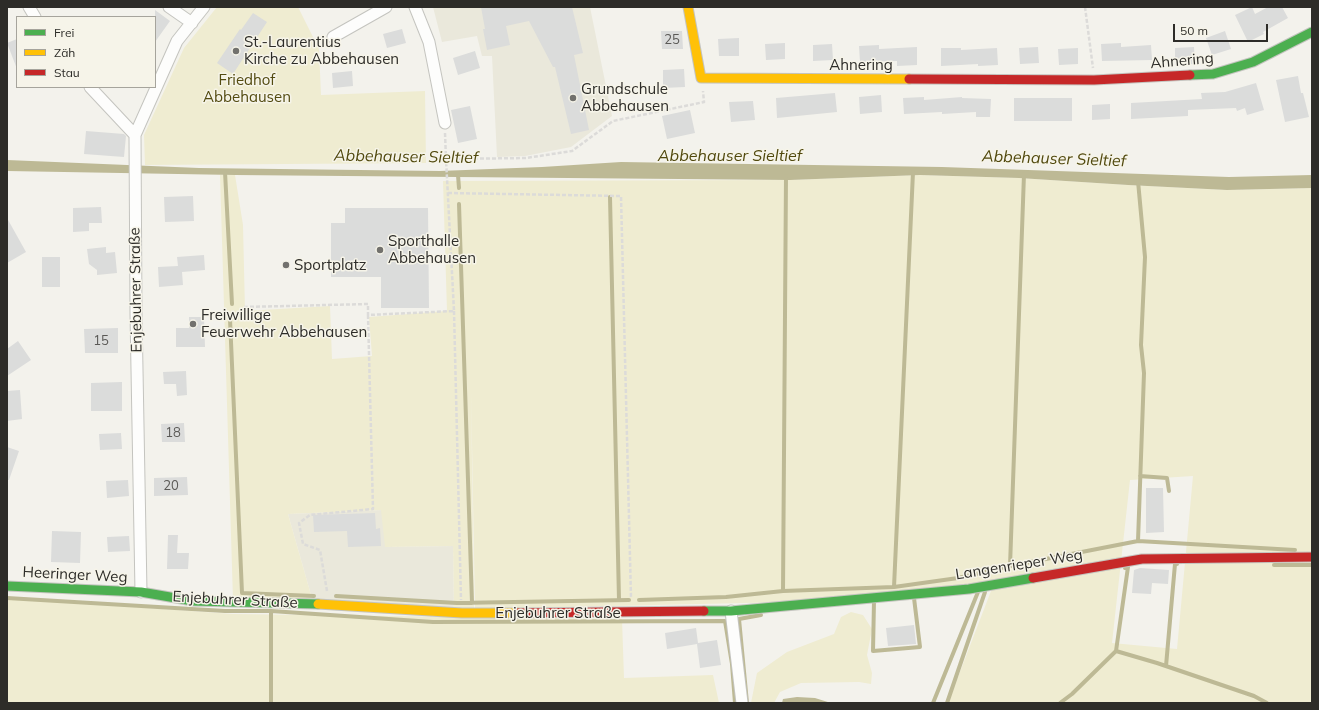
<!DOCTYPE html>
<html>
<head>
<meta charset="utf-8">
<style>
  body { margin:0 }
  #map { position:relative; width:1319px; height:710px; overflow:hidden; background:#f3f2ec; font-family:Mulish,sans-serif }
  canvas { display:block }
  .frame { position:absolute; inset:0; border:8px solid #2d2c28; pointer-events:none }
  .legend { position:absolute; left:16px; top:16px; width:140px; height:72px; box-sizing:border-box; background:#f6f4e9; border:1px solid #a6a49c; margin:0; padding:5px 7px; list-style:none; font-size:12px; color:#2d2c28 }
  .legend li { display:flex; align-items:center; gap:8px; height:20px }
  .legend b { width:20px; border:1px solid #a6a49c }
  .scale { position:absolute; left:1173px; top:24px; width:95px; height:18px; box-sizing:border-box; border:2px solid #2d2c28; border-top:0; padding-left:5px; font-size:12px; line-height:14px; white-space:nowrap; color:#2d2c28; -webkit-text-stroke:3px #f6f4e9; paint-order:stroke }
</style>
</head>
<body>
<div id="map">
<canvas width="1319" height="710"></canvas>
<div class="frame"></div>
<ul class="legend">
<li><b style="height:5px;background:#4caf50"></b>Frei</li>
<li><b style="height:5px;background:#ffc107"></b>Zäh</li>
<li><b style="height:5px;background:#c62828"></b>Stau</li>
</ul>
<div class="scale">50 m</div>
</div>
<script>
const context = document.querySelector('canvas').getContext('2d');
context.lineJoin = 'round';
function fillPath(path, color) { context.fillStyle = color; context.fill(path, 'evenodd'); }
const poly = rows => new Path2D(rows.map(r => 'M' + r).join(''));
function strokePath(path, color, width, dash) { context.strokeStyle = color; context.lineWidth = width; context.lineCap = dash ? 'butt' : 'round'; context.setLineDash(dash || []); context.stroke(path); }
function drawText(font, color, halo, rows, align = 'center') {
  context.font = font + ' Mulish,sans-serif'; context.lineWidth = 3; context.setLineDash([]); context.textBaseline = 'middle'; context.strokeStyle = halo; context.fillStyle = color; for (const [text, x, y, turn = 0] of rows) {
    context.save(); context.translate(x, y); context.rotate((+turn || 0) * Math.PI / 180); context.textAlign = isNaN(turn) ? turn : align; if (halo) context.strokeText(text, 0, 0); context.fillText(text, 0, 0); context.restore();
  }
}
const built = poly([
  [433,7,590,7,612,116,571,147,525,156,497,157,492,56,482,56,477,36,442,42],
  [382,510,386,547,453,546,454,609,313,602,288,514]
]);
const green = poly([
  [217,7,298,7,319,49,321,95,425,91,426,163,145,165,144,135,184,48],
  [220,175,235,175,243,225,245,311,330,306,332,359,372,356,369,317,447,311,443,181,790,180,920,175,1019,178,1128,185,1227,190,1312,188,1312,703,948,703,991,591,789,602,475,609,471,389,474,609,454,609,453,546,385,547,381,510,288,514,313,602,233,600],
  [1193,476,1177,649,1112,643,1130,480],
  [7,598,233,614,622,619,624,678,713,675,719,703,7,703],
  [851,612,863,615,872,629,867,655,872,673,871,684,859,682,801,683,780,692,774,703,751,703,757,673,787,652,834,634,841,617]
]);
const water = poly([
  [7,160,199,168,440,171,542,167,621,162,942,167,1229,177,1312,175,1312,188,1227,190,1128,185,1019,178,920,175,790,180,235,175,7,171],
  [797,697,815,698,831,703,782,703,783,699]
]);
const stream = poly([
  [225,172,232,304],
  [458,175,459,188],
  [610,197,619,600],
  [459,204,472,603],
  [230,319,242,593,314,596],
  [1140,476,1167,478,1169,491],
  [1138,541,1295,550],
  [1274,565,1312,565],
  [1010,566,1024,174],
  [894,587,913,172],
  [783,591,786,176],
  [336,596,457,603,629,600],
  [7,598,225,611,271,611,433,622,725,621,732,664,735,703],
  [639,600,726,597,783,591,894,587,958,578,1010,566,1138,541,1144,373,1141,345,1145,257,1138,181],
  [874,601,873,651,920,647,914,598],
  [1116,651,1157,663,1254,696,1267,703],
  [1166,666,1175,564,1177,564],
  [271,703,271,611],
  [747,703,739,619,761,615],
  [933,703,978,592],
  [947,703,985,592],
  [1060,703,1072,694,1116,651,1128,567,1125,568]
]);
const building = poly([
  [481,7,572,7,583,53,574,55,589,130,571,134,555,67,553,67,529,21,506,26,510,45,487,50,483,29,485,29],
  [1252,7,1255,14,1268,7,1282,7,1288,18,1263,32,1264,34,1248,42,1235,15],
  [155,10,170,21,155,42],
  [253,13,267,22,233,74,217,63,240,29,241,30],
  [402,29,406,43,387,48,383,34],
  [661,31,682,31,683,49,662,49],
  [1225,31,1231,49,1212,55,1206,38],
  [739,38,739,56,719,56,718,39],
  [17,39,17,69,7,43],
  [785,43,785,59,766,60,765,44],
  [1121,43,1121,47,1151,45,1152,60,1102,61,1101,44],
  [832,44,833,60,813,61,813,45],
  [879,45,879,49,917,47,917,65,897,66,897,61,860,62,859,46],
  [1038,47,1039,63,1020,64,1019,48],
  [1194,47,1195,64,1175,65,1175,48],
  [941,48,961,48,961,50,997,48,998,65,978,66,978,64,941,66],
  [1078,48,1078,64,1059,65,1058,49],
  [475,51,480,68,458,75,453,58],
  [684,69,685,87,663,88,663,70],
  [352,71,353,86,333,88,332,73],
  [1298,76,1301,93,1303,93,1309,117,1285,122,1276,80],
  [1256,83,1264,110,1247,115,1245,108,1237,111,1236,108,1188,110,1188,116,1131,119,1131,103,1202,99,1201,93,1225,92],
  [835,93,837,112,777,118,776,98],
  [881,95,882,112,860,114,859,97],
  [924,97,924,100,962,97,962,98,991,99,990,117,976,117,976,112,942,114,942,112,904,114,903,98],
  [1014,98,1072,98,1072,121,1014,121],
  [753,101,755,120,731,122,729,102],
  [1110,104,1110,119,1092,120,1092,105],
  [470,106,477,139,458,143,451,110],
  [690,110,695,133,667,139,662,116],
  [86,131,124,134,126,136,124,157,84,154],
  [193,196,194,221,165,222,164,197],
  [101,207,102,223,89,223,89,231,73,232,73,208],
  [345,208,428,208,429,308,381,308,381,277,331,277,331,223,345,223],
  [7,218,26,252,7,263],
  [106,247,106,253,115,252,117,273,97,275,97,270,89,264,87,249],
  [204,255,205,270,182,272,183,285,159,287,158,267,178,266,177,257],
  [42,257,60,257,60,287,42,287],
  [189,317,204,317,205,347,176,347,176,328,189,328],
  [118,328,118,353,85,353,84,329],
  [18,341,31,360,7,376,7,349],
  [186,371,187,395,177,396,176,384,164,384,163,372],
  [122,382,122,411,91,411,91,383],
  [20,390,22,419,7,421,7,391],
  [184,423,185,442,162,442,161,424],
  [121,433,122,449,100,450,99,434],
  [7,447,19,451,9,480,7,480],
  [187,477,188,495,154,496,154,478],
  [128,480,129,496,107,498,106,481],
  [1146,488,1163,488,1164,532,1146,533],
  [375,513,376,529,380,528,381,546,348,547,347,531,314,532,313,515],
  [52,531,81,532,80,563,51,562],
  [168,535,178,535,177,553,189,553,188,569,167,569],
  [129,536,130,551,108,552,107,537],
  [1140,568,1169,570,1168,584,1152,583,1151,594,1132,593,1134,570],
  [914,625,916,644,888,646,886,628],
  [696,628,698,643,717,640,721,665,700,668,697,644,667,649,665,633]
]);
const path = poly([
  [1085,7,1093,68],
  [445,133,446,159,526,158,572,151,613,121,704,102,703,91],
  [448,193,621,196,631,598],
  [244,307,368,304,368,315,454,311,446,159],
  [454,311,461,600],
  [327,591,320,550,303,544,299,523,310,515,373,509,368,315]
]);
const street = poly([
  [29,7,35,17],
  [169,7,192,23],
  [415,7,429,42,445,123],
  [333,37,386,7],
  [90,87,135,135,136,314,141,592],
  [135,135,177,41,204,7],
  [731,611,742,703]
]);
const fast = poly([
  [1190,75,1213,74,1253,62,1312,32],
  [7,586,141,592,193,601,318,604],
  [704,611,731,611,969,589,1033,578]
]);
const slow = poly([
  [688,7,701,78,909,79],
  [318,604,462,613,517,613]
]);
const jam = poly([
  [909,79,1094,80,1190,75],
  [1033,578,1142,559,1312,557],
  [517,613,704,611]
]);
const markers = [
  [236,51,4,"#72716d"],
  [573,98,4,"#72716d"],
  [380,250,4,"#72716d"],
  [286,265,4,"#72716d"],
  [193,324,4,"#72716d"]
];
const numberNames = [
  ["25",672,40],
  ["15",101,341],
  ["18",173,433],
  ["20",171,486]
];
const poiNames = [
  ["St.-Laurentius",244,42],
  ["Kirche zu Abbehausen",244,59],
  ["Grundschule",581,89],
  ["Abbehausen",581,106],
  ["Sporthalle",388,241],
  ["Abbehausen",388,258],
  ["Sportplatz",294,265],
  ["Freiwillige",201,315],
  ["Feuerwehr Abbehausen",201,332]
];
const streetNames = [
  ["Ahnering",1182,61,-5],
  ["Ahnering",861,65],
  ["Enjebuhrer Straße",136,290,-91],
  ["Langenrieper Weg",1019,565,-9],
  ["Heeringer Weg",75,575,3],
  ["Enjebuhrer Straße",235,600,3],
  ["Enjebuhrer Straße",558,613]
];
const parkNames = [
  ["Friedhof",247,80],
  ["Abbehausen",247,97]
];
const waterNames = [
  ["Abbehauser Sieltief",730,156],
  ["Abbehauser Sieltief",406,157,1],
  ["Abbehauser Sieltief",1054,159,2]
];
fillPath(built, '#eae8db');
fillPath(green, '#efecd1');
fillPath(water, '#bdb995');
strokePath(stream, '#bdb995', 4);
fillPath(building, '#dbdcdb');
strokePath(street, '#c4c4bf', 13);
strokePath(fast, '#c4c4bf', 11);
strokePath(slow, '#c4c4bf', 11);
strokePath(jam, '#c4c4bf', 11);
strokePath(path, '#dcdbd9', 2.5, [4, 2]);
strokePath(street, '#fdfdfc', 11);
strokePath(fast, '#4caf50', 9);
strokePath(slow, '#ffc107', 9);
strokePath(jam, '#c62828', 9);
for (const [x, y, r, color] of markers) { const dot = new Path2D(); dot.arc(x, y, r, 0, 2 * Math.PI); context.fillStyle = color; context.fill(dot); strokePath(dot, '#f6f4e9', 1.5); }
drawText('13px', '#5a5956', null, numberNames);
drawText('15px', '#2d2c28', '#f6f4e9', poiNames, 'left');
drawText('15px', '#2d2c28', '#f6f4e9', streetNames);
drawText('15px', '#534b10', '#f6f4e9', parkNames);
drawText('italic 16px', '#51490e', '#f6f4e9', waterNames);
</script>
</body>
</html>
